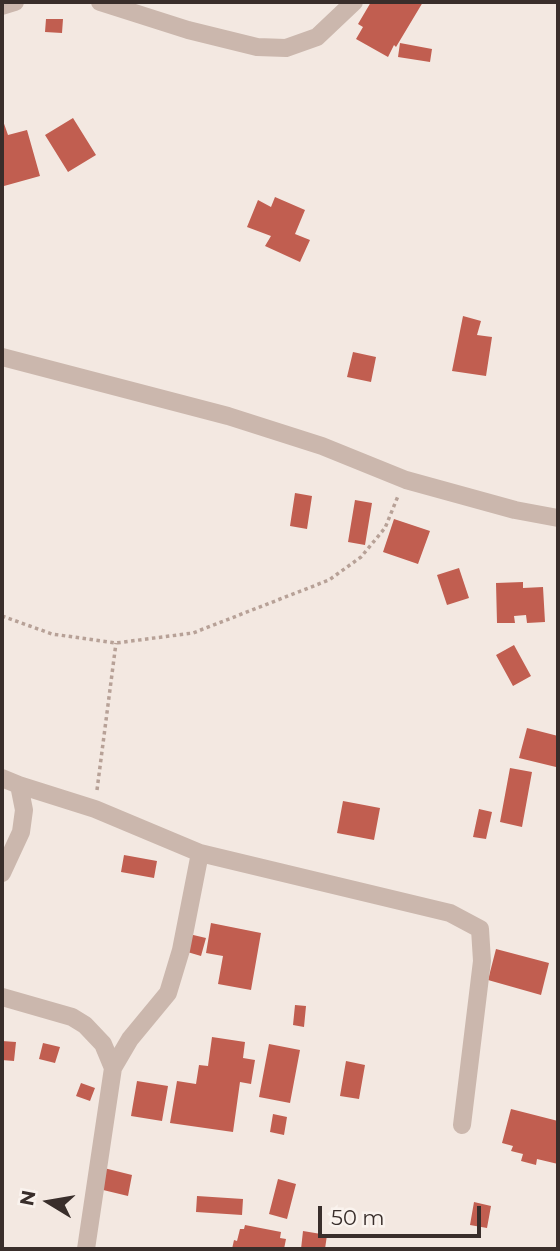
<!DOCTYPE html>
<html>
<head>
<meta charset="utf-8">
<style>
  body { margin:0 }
  #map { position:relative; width:560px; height:1251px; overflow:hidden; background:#f3e8e1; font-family:Montserrat,sans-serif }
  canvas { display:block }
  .frame { position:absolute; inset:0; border:4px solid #392e2b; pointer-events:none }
  .north { position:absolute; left:14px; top:1167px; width:70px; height:70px; -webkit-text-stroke:5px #faf3ee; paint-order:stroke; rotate:281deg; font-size:19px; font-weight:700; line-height:28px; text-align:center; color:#392e2b }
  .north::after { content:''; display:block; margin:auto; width:24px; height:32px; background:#392e2b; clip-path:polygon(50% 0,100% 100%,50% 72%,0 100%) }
  .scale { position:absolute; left:318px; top:1206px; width:163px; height:32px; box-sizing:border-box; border:4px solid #392e2b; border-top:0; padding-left:9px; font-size:21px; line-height:24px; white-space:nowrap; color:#392e2b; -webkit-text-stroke:5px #faf3ee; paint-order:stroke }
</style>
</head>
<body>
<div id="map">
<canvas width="560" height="1251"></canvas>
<div class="frame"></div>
<div class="north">N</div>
<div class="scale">50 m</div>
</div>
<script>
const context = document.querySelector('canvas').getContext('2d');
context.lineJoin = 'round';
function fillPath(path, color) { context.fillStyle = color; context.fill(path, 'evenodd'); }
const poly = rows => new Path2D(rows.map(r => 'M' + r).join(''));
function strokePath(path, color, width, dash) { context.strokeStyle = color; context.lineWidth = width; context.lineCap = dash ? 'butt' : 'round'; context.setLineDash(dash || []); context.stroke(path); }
const building = poly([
  [371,2,423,2,396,47,394,45,388,57,356,39,363,27,358,24],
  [46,19,63,19,62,33,45,32],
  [400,43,432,49,430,62,398,57],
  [2,118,8,135,27,130,40,176,4,186,2,176],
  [73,118,96,155,68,172,45,135],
  [275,197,305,210,295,234,310,240,300,262,265,246,271,236,247,227,258,200,271,207],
  [463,316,481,321,477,335,492,337,486,376,452,371],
  [353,352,376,357,371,382,347,377],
  [295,493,312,496,307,529,290,526],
  [355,500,372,503,365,545,348,542],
  [394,519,430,531,418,564,383,552],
  [459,568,469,598,447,605,437,575],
  [523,582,523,588,543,587,545,622,527,623,526,615,514,616,515,623,497,623,496,583],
  [514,645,531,676,513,686,496,655],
  [527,728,558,736,556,767,519,758],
  [510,768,532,772,522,827,500,822],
  [343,801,380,808,374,840,337,833],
  [479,809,492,812,486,839,473,837],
  [124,855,157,861,154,878,121,872],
  [211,923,261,933,251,990,218,984,223,956,206,953],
  [189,934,206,938,201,956,184,951],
  [496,949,549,963,541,995,488,980],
  [295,1005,306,1006,304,1027,293,1025],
  [212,1037,245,1042,243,1058,255,1060,251,1084,240,1082,233,1132,170,1123,177,1081,196,1084,199,1065,208,1066],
  [2,1041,16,1042,14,1061,2,1060],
  [43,1043,60,1047,55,1063,39,1059],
  [269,1044,300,1050,290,1103,259,1097],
  [346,1061,365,1065,359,1099,340,1096],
  [137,1081,168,1086,162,1121,131,1116],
  [81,1083,95,1088,90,1101,76,1096],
  [511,1109,558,1121,558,1164,537,1159,536,1165,521,1161,523,1154,511,1151,513,1146,502,1143],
  [273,1114,287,1117,284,1135,270,1132],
  [104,1168,132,1175,128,1196,99,1189],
  [278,1179,296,1184,287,1219,269,1214],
  [197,1196,243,1199,242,1215,196,1212],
  [474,1202,491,1206,487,1228,470,1225],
  [245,1225,281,1232,280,1238,286,1239,284,1249,232,1249,234,1240,237,1241,240,1229,244,1229],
  [303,1231,327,1235,325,1249,301,1249]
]);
const path = poly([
  [2,616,52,634,116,643,193,633,329,580,361,557,385,528,398,496],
  [97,790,116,643]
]);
const minor = poly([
  [100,2,188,30,257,47,286,48,317,37,354,2],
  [2,6,15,2],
  [2,357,228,416,322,446,406,480,515,510,558,518],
  [2,778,19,785,24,810,21,832,2,873],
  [19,785,95,809,200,853,450,913,480,929,482,961,462,1125],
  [2,997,72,1017,85,1025,103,1044,113,1068],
  [86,1249,113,1068,130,1039,168,993,181,950,200,853]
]);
fillPath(building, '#c15e50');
strokePath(path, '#b7a197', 3.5, [3.5, 3.5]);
strokePath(minor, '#cbb7ad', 18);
</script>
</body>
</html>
